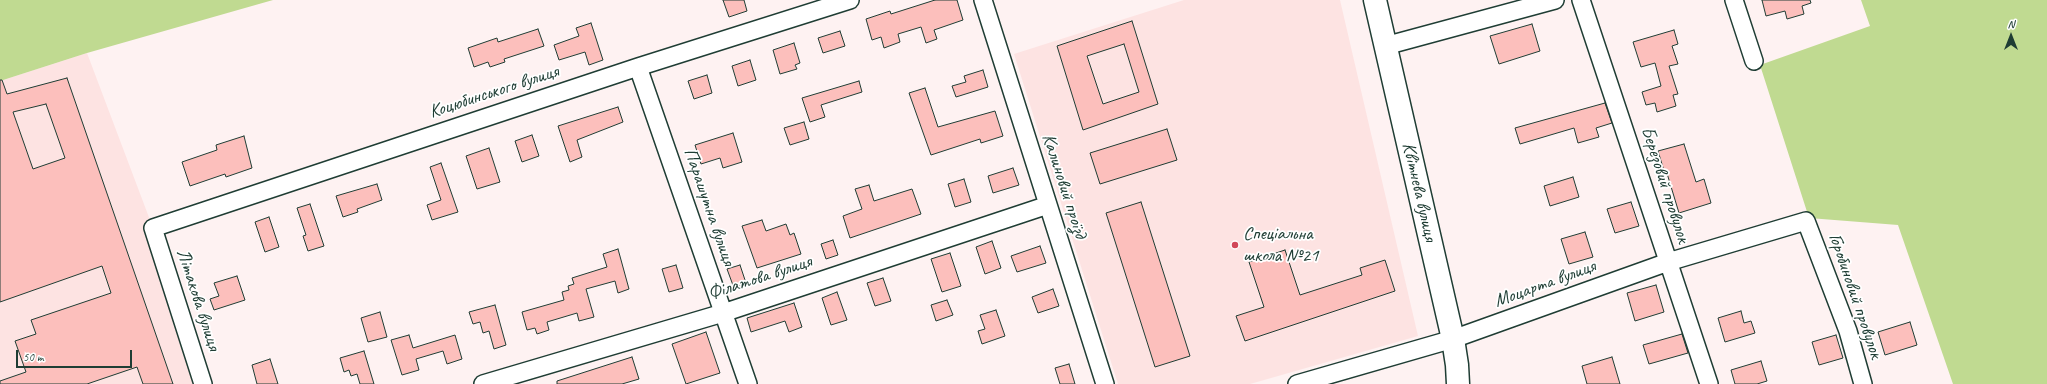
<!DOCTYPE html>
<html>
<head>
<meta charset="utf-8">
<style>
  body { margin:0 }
  #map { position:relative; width:2047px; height:384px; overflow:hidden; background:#fef2f2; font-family:Caveat,sans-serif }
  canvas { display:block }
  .north { position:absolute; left:1991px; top:16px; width:40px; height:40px; -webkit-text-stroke:3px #fff; paint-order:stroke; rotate:0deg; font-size:11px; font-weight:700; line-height:16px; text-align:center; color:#1f3d34 }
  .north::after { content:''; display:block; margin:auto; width:14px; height:18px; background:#1f3d34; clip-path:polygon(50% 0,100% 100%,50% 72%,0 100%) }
  .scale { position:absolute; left:16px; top:350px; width:116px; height:18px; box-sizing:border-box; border:2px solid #1f3d34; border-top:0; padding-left:5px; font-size:12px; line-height:14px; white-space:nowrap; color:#1f3d34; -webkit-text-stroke:3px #fff; paint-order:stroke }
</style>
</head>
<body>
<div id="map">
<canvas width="2047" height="384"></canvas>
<div class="north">N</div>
<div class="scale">50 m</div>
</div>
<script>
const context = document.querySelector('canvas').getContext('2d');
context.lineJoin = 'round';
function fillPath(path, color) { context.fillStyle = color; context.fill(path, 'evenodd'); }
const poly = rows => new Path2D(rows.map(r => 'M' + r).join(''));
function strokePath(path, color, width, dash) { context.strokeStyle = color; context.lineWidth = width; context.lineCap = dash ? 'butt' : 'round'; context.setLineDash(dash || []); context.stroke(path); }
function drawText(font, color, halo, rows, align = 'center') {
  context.font = font + ' Caveat,sans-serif'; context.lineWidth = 3.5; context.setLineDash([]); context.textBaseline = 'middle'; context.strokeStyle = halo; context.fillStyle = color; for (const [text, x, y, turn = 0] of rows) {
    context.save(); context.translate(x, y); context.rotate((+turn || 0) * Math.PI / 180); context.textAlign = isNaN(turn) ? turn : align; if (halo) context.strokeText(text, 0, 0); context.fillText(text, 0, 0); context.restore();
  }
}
const built = poly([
  [1184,0,1340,0,1418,336,1250,384,1118,384,1014,54],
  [87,53,153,228,203,384,0,384,0,81]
]);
const green = poly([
  [0,0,273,0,87,53,0,81],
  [1861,0,2047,0,2047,384,1953,384,1898,225,1809,218,1760,65,1870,26]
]);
const building = poly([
  [723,0,744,0,747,11,729,17,723,0],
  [935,0,957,0,963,20,934,30,937,39,926,43,921,27,898,34,900,42,884,48,881,37,872,40,866,19,890,11,891,14,935,0],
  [1762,0,1810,0,1811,3,1802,6,1804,14,1787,19,1785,11,1766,16,1762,0],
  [1132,21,1158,104,1083,130,1057,46,1132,21],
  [1124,44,1139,92,1103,104,1087,56,1124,44],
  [591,23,603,60,589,65,585,52,559,60,554,45,579,36,576,28,591,23],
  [1532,24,1540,51,1499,64,1490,36,1532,24],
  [538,29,544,46,504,59,505,62,490,67,488,62,474,67,468,48,497,38,498,42,538,29],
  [1674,30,1678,44,1672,46,1678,64,1669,66,1678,94,1673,95,1676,106,1657,112,1655,103,1646,105,1642,92,1661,86,1655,63,1641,67,1633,42,1674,30],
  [840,31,845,46,823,53,818,38,840,31],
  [794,43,800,63,795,65,797,69,780,74,773,50,794,43],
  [750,60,756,80,738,86,732,66,750,60],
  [983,70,988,87,956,97,952,86,966,82,964,76,983,70],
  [707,75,712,93,694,99,688,81,707,75],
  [67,78,173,384,143,384,137,367,87,384,0,384,0,381,26,372,15,341,36,334,31,320,111,293,102,266,0,302,0,80,2,80,7,94,67,78],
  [46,104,65,158,33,169,13,112,46,104],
  [859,81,862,92,821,105,825,117,810,122,802,98,859,81],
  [925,88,938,127,995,111,1003,136,981,143,980,139,931,155,909,93,925,88],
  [1605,103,1612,123,1596,128,1599,137,1578,143,1574,128,1520,144,1515,128,1605,103],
  [618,107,623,122,577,140,582,157,570,162,558,126,618,107],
  [804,122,809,139,790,145,784,128,804,122],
  [1167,129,1177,160,1100,184,1090,153,1167,129],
  [733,133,742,162,723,168,720,158,701,164,695,145,733,133],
  [532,135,539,156,522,162,515,141,532,135],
  [244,136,252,168,226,177,225,174,190,186,182,162,217,150,216,145,244,136],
  [1684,144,1696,182,1704,179,1711,203,1679,213,1666,170,1664,171,1658,151,1684,144],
  [489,148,500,182,477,189,466,156,489,148],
  [441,163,458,212,432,220,427,205,441,200,430,167,441,163],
  [1013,168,1019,185,993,193,988,176,1013,168],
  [1573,177,1579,197,1550,206,1544,186,1573,177],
  [964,179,971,202,955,207,948,184,964,179],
  [377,184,382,200,357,209,358,212,343,217,336,196,377,184],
  [869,185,874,201,912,189,921,214,850,238,843,216,862,209,855,189,869,185],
  [1141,202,1190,356,1155,367,1106,213,1141,202],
  [1631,202,1639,226,1615,233,1607,209,1631,202],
  [310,204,324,246,308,251,303,236,306,235,297,208,310,204],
  [269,217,279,247,265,252,255,222,269,217],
  [762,220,766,231,786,224,790,235,794,233,801,254,757,268,742,226,762,220],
  [1585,232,1593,257,1569,264,1561,239,1585,232],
  [833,240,838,255,826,259,821,244,833,240],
  [992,241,1001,268,985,274,976,247,992,241],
  [1040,246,1046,263,1017,272,1011,256,1040,246],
  [618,249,629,289,618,293,615,281,586,289,594,317,579,321,577,313,547,322,549,330,537,334,535,328,527,330,522,312,564,300,562,292,569,290,568,286,574,284,572,278,607,267,603,254,618,249],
  [1285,250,1300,295,1362,275,1360,268,1385,260,1395,291,1245,341,1236,316,1264,307,1249,262,1285,250],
  [950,253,961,286,942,292,931,259,950,253],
  [676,265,683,288,669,292,662,269,676,265],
  [740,265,746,283,734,288,727,269,740,265],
  [237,276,245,300,214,310,210,299,219,296,214,283,237,276],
  [883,278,891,301,875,306,867,283,883,278],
  [1656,285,1664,312,1635,321,1627,293,1656,285],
  [1053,289,1059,306,1038,313,1032,297,1053,289],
  [837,292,847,320,831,325,822,298,837,292],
  [947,300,953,315,936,321,931,305,947,300],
  [794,303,802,327,789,332,785,321,751,332,747,318,794,303],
  [495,305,506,345,494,349,489,331,483,333,480,322,473,324,469,312,495,305],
  [996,310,1005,336,982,344,978,331,985,329,980,315,996,310],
  [1741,311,1744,323,1751,321,1755,333,1725,342,1718,318,1741,311],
  [380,312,387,337,368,342,361,318,380,312],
  [1910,322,1917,345,1885,355,1878,332,1910,322],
  [706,332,720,373,686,384,672,344,706,332],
  [1682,334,1688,353,1649,364,1643,345,1682,334],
  [409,335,413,348,455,335,462,359,447,364,443,351,416,359,419,370,402,375,391,340,409,335],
  [1836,335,1843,358,1819,365,1812,342,1836,335],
  [364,351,374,384,360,384,357,374,351,376,349,370,344,372,340,358,364,351],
  [632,357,639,379,622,384,557,384,557,381,632,357],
  [1612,357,1620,384,1587,384,1582,366,1612,357],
  [270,359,278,384,257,384,252,365,270,359],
  [1761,361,1767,381,1757,384,1735,384,1731,370,1761,361],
  [1069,364,1075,384,1060,384,1055,368,1069,364]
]);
const street = poly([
  [983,0,1105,384],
  [1581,0,1709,384],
  [1734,0,1754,61],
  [1385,46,1555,0],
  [638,67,748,384],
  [203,384,153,228,638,67,850,0],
  [483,384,723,313,1048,205],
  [1297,384,1453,339,1668,262,1806,221,1848,331,1863,384]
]);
const secondary = poly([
  [1375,0,1453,339,1457,365,1458,384]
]);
const markers = [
  [1235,245,4,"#d1495b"]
];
const streetNames = [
  ["Коцюбинського вулиця",494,92,-18],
  ["Березовий провулок",1665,185,72],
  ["Калиновий проїзд",1064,186,72],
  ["Квітнева вулиця",1419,192,77],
  ["Парашутна вулиця",709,207,71],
  ["Філатова вулиця",760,278,-18],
  ["Моцарта вулиця",1545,284,-20],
  ["Горобиновий провулок",1855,296,71],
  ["Літакова вулиця",198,300,72]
];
const poiNames = [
  ["Спеціальна",1243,234],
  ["школа №21",1243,256]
];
fillPath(built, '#fde3e2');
fillPath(green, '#c0da91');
fillPath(building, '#fcbfbc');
strokePath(building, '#1f3d34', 1);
strokePath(street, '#1f3d34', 20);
strokePath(secondary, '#1f3d34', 25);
strokePath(street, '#fff', 17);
strokePath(secondary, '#fff', 22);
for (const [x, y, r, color] of markers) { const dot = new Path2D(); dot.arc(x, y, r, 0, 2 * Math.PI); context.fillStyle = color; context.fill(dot); strokePath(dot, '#fff', 1.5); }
drawText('19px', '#1f3d34', '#fff', streetNames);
drawText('19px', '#1f3d34', '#fff', poiNames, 'left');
</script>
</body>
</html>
